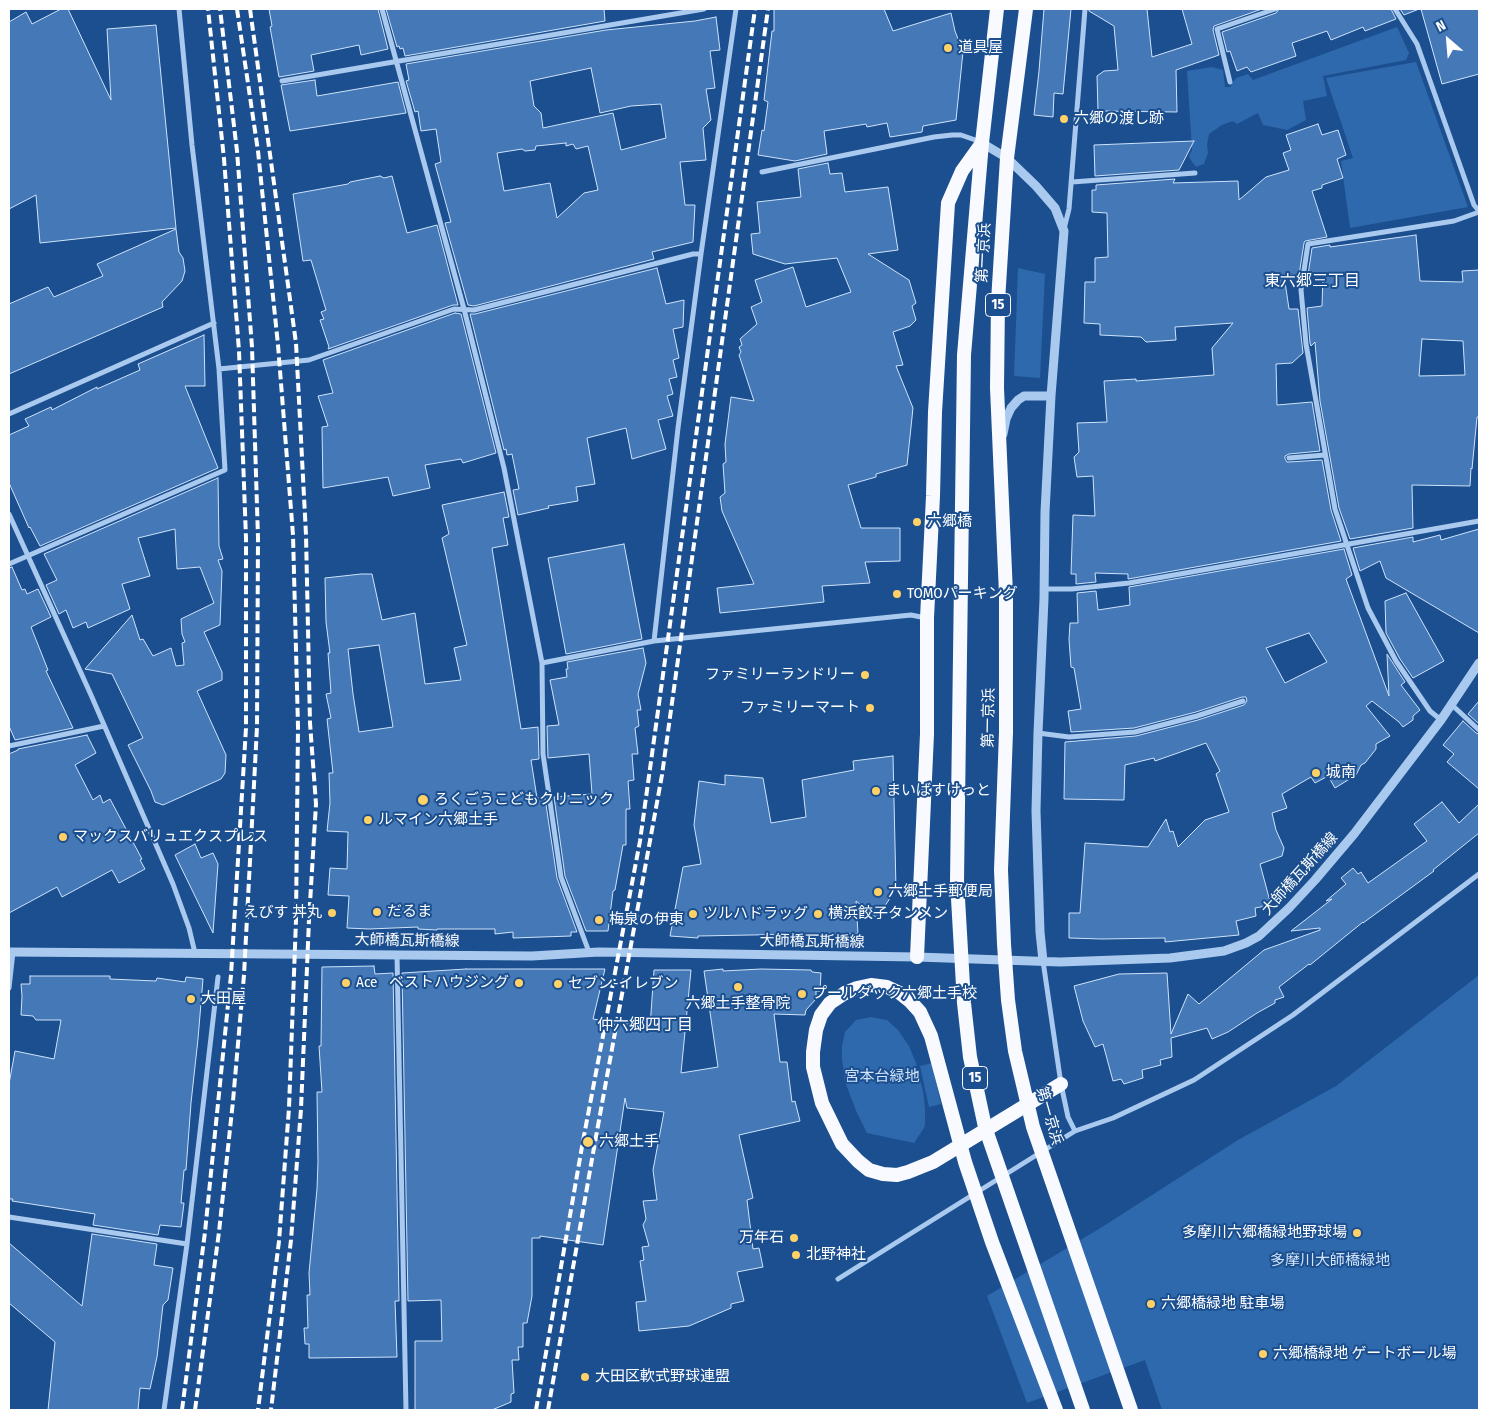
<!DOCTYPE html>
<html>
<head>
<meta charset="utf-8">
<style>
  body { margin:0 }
  #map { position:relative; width:1488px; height:1419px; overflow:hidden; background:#1b4f8f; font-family:"Fira Sans Condensed",sans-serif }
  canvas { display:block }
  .frame { position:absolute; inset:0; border:10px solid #fff; pointer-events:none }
  .north { position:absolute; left:1423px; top:15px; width:50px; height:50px; -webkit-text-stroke:4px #1b4f8f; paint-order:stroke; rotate:333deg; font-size:14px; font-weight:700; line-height:20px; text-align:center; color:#fff }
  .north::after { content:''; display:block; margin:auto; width:18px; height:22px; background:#fff; clip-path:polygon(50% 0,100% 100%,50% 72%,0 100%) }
</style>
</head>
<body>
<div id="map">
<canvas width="1488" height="1419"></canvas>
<div class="frame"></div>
<div class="north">N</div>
</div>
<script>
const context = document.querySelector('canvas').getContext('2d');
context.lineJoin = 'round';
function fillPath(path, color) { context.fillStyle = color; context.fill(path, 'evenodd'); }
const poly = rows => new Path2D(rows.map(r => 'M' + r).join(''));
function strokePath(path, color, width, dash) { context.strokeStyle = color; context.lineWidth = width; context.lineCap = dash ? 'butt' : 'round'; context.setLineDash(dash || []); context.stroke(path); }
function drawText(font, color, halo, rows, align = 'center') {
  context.font = font + ' "Fira Sans Condensed","Noto Sans JP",sans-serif'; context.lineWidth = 4; context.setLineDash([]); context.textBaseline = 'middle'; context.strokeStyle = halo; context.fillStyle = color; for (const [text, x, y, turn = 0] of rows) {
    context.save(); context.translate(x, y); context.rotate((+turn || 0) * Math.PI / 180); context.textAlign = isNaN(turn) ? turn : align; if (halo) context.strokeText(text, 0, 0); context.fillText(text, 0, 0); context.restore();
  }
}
const green = poly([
  [1397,27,1409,53,1406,60,1323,76,1327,96,1303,101,1306,120,1287,130,1263,125,1258,113,1237,124,1233,121,1222,125,1209,134,1207,145,1208,153,1204,164,1196,167,1192,162,1189,156,1192,150,1187,71,1212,67,1223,70,1225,87,1230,87,1236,78,1248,74,1253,80],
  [1416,62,1468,207,1350,228,1341,161,1353,158,1326,78],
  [1018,268,1045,274,1040,378,1014,376],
  [1479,975,1479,1410,1162,1410,1145,1360,1027,1403,987,1296,1102,1227,1238,1140,1336,1086],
  [871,1017,887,1020,898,1030,909,1046,916,1063,923,1091,925,1108,925,1124,924,1128,914,1143,867,1133,857,1113,845,1082,842,1059,842,1046,845,1032,856,1020],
  [932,1063,941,1104,929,1107,920,1066]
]);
const building = poly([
  [61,9,68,9,111,100,107,29,156,25,176,228,40,243,36,195,9,209,9,22,26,12,32,24,61,9],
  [269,9,378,9,388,49,361,55,359,45,311,55,314,71,279,77,270,27,272,26,269,9],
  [386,9,604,9,605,21,405,56,403,48,400,49,399,46,397,47,386,9],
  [774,9,884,9,893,31,951,13,955,31,963,52,956,120,923,126,922,132,890,137,887,123,867,127,866,124,824,131,827,154,795,161,758,155,762,130,764,131,768,102,764,100,772,31,774,31,774,9],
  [1044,9,1071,9,1063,94,1054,93,1053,117,1034,115,1039,71,1044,9],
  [1089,9,1147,9,1152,57,1192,44,1182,9,1262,9,1214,26,1213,30,1219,55,1176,70,1177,112,1098,111,1097,76,1104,71,1118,70,1114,26,1089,11,1089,9],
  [1279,9,1391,9,1396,19,1365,31,1363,27,1331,40,1327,31,1292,43,1296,56,1251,72,1247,67,1237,71,1230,51,1227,52,1222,32,1276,13,1279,9],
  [1400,9,1419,9,1404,15,1400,9],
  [1421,9,1479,9,1479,74,1442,84,1421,9],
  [716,17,720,50,710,51,715,88,706,89,711,120,703,128,706,160,680,162,685,205,695,205,693,242,652,252,654,259,474,306,468,305,445,223,451,222,435,164,441,162,436,129,421,131,418,111,415,112,406,81,409,80,406,64,606,30,695,21,716,17],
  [591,68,600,113,631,106,661,104,666,138,621,150,613,113,543,128,541,113,534,106,530,81,591,68],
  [566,143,566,146,573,144,576,149,588,146,598,190,584,193,557,218,550,183,504,191,497,153,522,149,525,151,535,150,536,146,566,143],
  [315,80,317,96,398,82,406,113,290,131,281,85,315,80],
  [1318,124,1322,135,1338,130,1346,155,1337,159,1343,178,1322,185,1322,188,1312,191,1327,237,1305,241,1304,243,1299,275,1284,275,1289,309,1298,309,1303,353,1292,363,1276,364,1277,405,1312,402,1320,451,1289,454,1285,456,1285,459,1287,462,1289,462,1322,460,1331,510,1341,541,1128,579,1128,574,1095,573,1096,582,1076,584,1076,574,1071,574,1073,515,1095,516,1093,476,1077,477,1074,457,1079,452,1077,423,1107,422,1104,381,1136,379,1136,381,1214,375,1212,348,1233,323,1175,327,1176,340,1146,342,1141,337,1100,335,1100,324,1084,323,1085,282,1095,282,1095,258,1108,257,1107,213,1092,212,1092,190,1096,190,1096,185,1175,179,1173,183,1238,181,1239,200,1266,177,1289,170,1283,153,1291,150,1286,135,1318,124],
  [1194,141,1179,170,1095,176,1094,145,1194,141],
  [828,163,830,174,842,173,845,192,888,187,898,250,868,254,909,280,916,303,912,306,916,320,910,326,893,332,903,365,896,366,913,408,907,465,876,474,876,477,848,485,861,528,900,528,900,561,865,562,870,583,822,586,824,602,720,613,717,588,754,584,722,511,720,497,725,493,723,464,726,462,725,444,731,397,754,401,739,355,741,352,739,347,742,345,740,339,757,324,751,307,762,302,755,280,793,267,806,307,851,292,837,258,785,264,753,254,751,234,760,233,757,202,801,197,798,169,828,163],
  [380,176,384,178,392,176,407,233,437,225,458,305,453,305,328,349,329,347,320,320,324,319,321,312,326,310,311,260,303,261,293,194,348,184,350,182,380,176],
  [176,229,179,252,183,258,185,271,182,281,162,302,163,307,9,374,9,304,48,287,54,297,103,276,97,264,176,229],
  [1416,235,1420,281,1463,282,1462,271,1479,270,1479,417,1477,417,1472,469,1471,468,1470,486,1412,485,1413,528,1350,539,1339,508,1320,401,1315,342,1311,346,1310,343,1307,308,1322,306,1323,275,1308,275,1312,248,1330,245,1330,247,1416,235],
  [1422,339,1463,341,1465,375,1419,376,1422,339],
  [657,268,666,304,684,300,683,327,673,329,679,358,673,360,677,377,669,379,673,394,667,396,673,416,658,420,666,449,632,459,626,428,587,438,595,484,576,487,578,501,548,506,549,508,518,515,513,490,519,489,512,454,507,455,506,449,504,450,470,314,475,314,657,268],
  [455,313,461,314,496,453,463,463,461,459,425,465,430,488,393,496,388,477,323,488,322,427,328,426,318,396,333,393,323,360,455,313],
  [204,335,205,386,185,386,218,468,40,546,30,527,29,528,9,483,9,435,29,426,25,419,51,407,52,410,97,387,97,389,140,370,138,364,204,335],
  [218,478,219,546,223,559,218,560,222,571,220,625,204,632,222,672,222,680,197,691,226,755,225,773,221,779,163,805,155,802,151,791,128,745,143,738,112,674,85,669,132,615,140,640,143,639,153,656,171,648,176,666,184,665,182,643,185,642,182,634,181,619,214,603,200,567,177,569,175,529,138,538,150,576,122,584,130,609,88,628,86,622,73,628,66,610,59,614,46,585,57,580,44,554,218,478],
  [504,492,509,517,503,518,508,545,492,548,521,729,538,727,539,759,531,760,537,798,545,798,557,878,577,932,571,932,571,936,513,938,513,932,495,934,495,929,437,929,437,930,418,929,418,927,369,929,347,928,349,896,328,895,330,868,347,869,348,832,327,831,330,803,329,773,333,773,327,719,331,718,326,694,331,693,328,653,330,653,326,622,325,578,361,574,372,574,382,620,415,613,425,684,461,680,454,648,467,645,442,538,449,534,442,505,504,492],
  [379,645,393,727,359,732,353,694,348,649,379,645],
  [1479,529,1479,633,1386,578,1380,561,1360,571,1353,548,1413,537,1413,542,1440,535,1441,540,1479,529],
  [624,544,642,639,566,654,548,558,624,544],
  [1344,549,1352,575,1346,579,1389,696,1387,654,1405,682,1401,685,1420,710,1413,716,1413,720,1403,727,1399,722,1372,701,1366,706,1390,736,1376,744,1376,749,1365,763,1361,765,1356,775,1335,788,1328,776,1315,783,1311,777,1282,794,1287,808,1272,813,1276,830,1284,848,1282,856,1260,864,1271,905,1255,908,1256,916,1236,921,1239,935,1165,942,1165,938,1102,939,1069,938,1069,913,1080,913,1085,843,1148,847,1166,819,1170,832,1173,831,1178,847,1205,820,1229,812,1216,774,1220,771,1206,743,1155,761,1154,758,1125,765,1124,800,1064,799,1065,742,1136,736,1198,720,1244,705,1247,701,1246,697,1242,697,1196,712,1134,728,1071,732,1068,711,1081,709,1074,668,1071,667,1069,639,1070,623,1078,623,1077,593,1096,591,1098,610,1130,605,1129,587,1344,549],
  [1309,633,1327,662,1285,683,1266,648,1309,633],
  [12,567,22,590,25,589,27,594,38,589,51,617,31,627,48,670,46,671,73,728,15,740,9,726,9,568,12,567],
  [1406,593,1444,661,1413,678,1400,659,1386,633,1385,601,1406,593],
  [643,648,646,663,638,694,641,710,637,710,639,726,635,728,638,754,632,754,634,780,628,781,630,809,626,809,626,845,623,845,615,890,613,891,608,931,586,931,565,876,554,797,592,794,589,754,548,758,547,726,559,725,550,680,567,677,566,669,568,669,567,662,643,648],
  [1479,701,1479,724,1468,714,1479,701],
  [1463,721,1476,733,1479,734,1479,789,1447,762,1454,754,1443,745,1463,721],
  [87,735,96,753,75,765,93,800,100,795,103,803,110,799,142,859,140,860,145,869,119,883,112,870,62,897,57,887,9,913,9,754,18,750,18,749,87,735],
  [893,756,896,889,877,918,856,901,858,934,826,934,826,933,804,934,698,936,698,938,670,936,683,867,701,864,694,825,699,781,725,785,725,775,763,778,771,823,806,817,802,780,854,770,853,761,893,756],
  [1442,802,1459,823,1479,804,1479,833,1433,870,1434,871,1363,923,1363,922,1310,965,1309,964,1279,987,1284,997,1275,1000,1275,1003,1257,1013,1228,1032,1212,1039,1207,1028,1171,1038,1172,1057,1160,1060,1161,1065,1142,1070,1143,1078,1124,1084,1121,1079,1113,1081,1103,1044,1095,1047,1083,1021,1074,986,1119,974,1167,973,1171,1034,1188,994,1199,1004,1264,950,1320,930,1320,928,1291,931,1332,899,1326,901,1346,884,1341,878,1353,868,1358,874,1361,872,1368,883,1427,841,1414,824,1442,802],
  [195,844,201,858,213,853,218,864,213,933,175,855,195,844],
  [374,966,375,974,393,973,399,1301,395,1301,397,1357,309,1358,309,1344,305,1344,304,1328,308,1328,307,1295,310,1295,309,1273,317,1189,318,1162,317,1092,322,1092,319,1046,321,1046,322,967,374,966],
  [466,969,605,969,593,1019,650,1027,654,970,691,970,681,1073,718,1067,704,971,723,969,723,971,761,969,811,970,812,972,821,973,820,991,816,991,816,999,806,1010,805,1015,774,1014,780,1062,787,1062,792,1102,795,1101,800,1121,739,1135,753,1198,747,1200,753,1249,759,1248,763,1267,737,1272,744,1301,731,1304,731,1308,689,1326,639,1331,636,1302,646,1301,640,1261,644,1260,642,1247,649,1246,643,1225,646,1219,643,1201,657,1200,653,1170,664,1112,627,1108,625,1098,603,1245,540,1236,540,1238,532,1238,532,1296,527,1323,523,1323,523,1347,518,1347,519,1360,512,1360,514,1393,511,1394,511,1402,492,1410,415,1410,415,1341,442,1341,441,1300,408,1301,402,973,466,969],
  [30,976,110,976,110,979,156,981,157,978,185,982,186,977,203,979,198,1039,191,1103,186,1170,184,1170,181,1203,184,1203,181,1227,160,1225,158,1235,93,1225,95,1214,12,1201,13,1199,9,1199,9,1084,15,1051,54,1059,61,1020,36,1020,33,1016,21,1015,22,996,21,984,30,984,30,976],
  [92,1234,157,1244,154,1265,173,1268,168,1300,163,1305,157,1357,150,1389,140,1388,138,1410,48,1410,55,1342,9,1303,9,1243,82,1306,92,1234]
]);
const minor = poly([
  [382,9,464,309,504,468,542,663,543,754,561,877,589,952],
  [1395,9,1417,44,1474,205,1479,211],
  [282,81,704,9],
  [1230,82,1217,29,1275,9],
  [762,172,934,137,952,135,961,135,981,142],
  [1072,182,1195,173],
  [1064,229,1069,209,1085,9],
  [219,369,309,360,454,309,474,310,693,254,701,254],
  [9,414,214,323],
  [1289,458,1325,455],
  [9,514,91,695,173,884,189,928,195,953],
  [9,564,225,470,219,369,192,145,179,9],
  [1044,589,1072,589,1129,583,1479,521],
  [654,641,678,428,701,254,736,9],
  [542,663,654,641,911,615,926,618],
  [1452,705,1479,730],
  [1441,720,1430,711,1396,661,1368,608,1335,509,1306,344,1301,290,1308,244,1454,221,1479,212],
  [1038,733,1069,737,1135,732,1197,716,1243,701],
  [9,746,104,726],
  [397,955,406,1410],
  [1043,961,1061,1084,1068,1117,1075,1131],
  [9,988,13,952],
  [9,1217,187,1244],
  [838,1279,1075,1131,1113,1118,1194,1080,1293,1015,1479,874],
  [164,1410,187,1244,218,977]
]);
const tertiary = poly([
  [982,143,1007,158,1036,186,1055,208,1064,231,1051,396,1045,512,1044,599,1038,733,1036,811,1040,932,1043,961],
  [1003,434,1006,419,1011,408,1018,400,1024,396,1051,396],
  [9,952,532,956,599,952,917,957,1060,962,1170,958,1224,951,1246,943,1259,936,1289,908,1315,880,1354,834,1441,720,1479,663]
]);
const trunk = poly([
  [959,730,964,355,982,143,997,9],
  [1006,732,1006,594,997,388,998,301,1007,158,1026,9],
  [917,957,927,734,927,618,933,496,935,412,947,219,948,203,962,171,982,143],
  [845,993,830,1003,821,1015,816,1030,813,1052,813,1067,822,1103,842,1144,858,1161,869,1170,883,1174,897,1175,908,1172,933,1162,1061,1084]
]);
const rail = poly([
  [237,9,258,151,278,345,293,535,298,727,296,920,289,1108,279,1241,258,1410],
  [250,9,296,343,306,535,310,723,316,804,309,920,301,1109,291,1240,271,1410],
  [182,1410,205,1232,231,975,246,728,246,538,239,351,224,159,208,9],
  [195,1410,219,1232,233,1101,244,975,257,727,258,538,252,347,237,151,220,9],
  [536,1410,583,1141,640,841,755,9],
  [548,1410,595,1142,662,775,768,9]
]);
const trunkBridge = poly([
  [959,730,957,881,964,1003,970,1057,985,1127,1083,1410],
  [1006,732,1001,870,1004,944,1008,1000,1015,1051,1033,1127,1131,1410],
  [845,993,857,988,871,985,887,987,900,993,910,1001,920,1012,931,1036,965,1162,992,1242,1056,1410]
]);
const markers = [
  [948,48,5,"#ffd166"],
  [1064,119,5,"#ffd166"],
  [917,522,5,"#ffd166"],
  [897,594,5,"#ffd166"],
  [865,675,5,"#ffd166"],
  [870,708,5,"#ffd166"],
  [1316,773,5,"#ffd166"],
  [876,791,5,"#ffd166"],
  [423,800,6,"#ffd166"],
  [368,820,5,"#ffd166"],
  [63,837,5,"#ffd166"],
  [878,892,5,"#ffd166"],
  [377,912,5,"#ffd166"],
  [332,913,5,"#ffd166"],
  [693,914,5,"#ffd166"],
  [818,914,5,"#ffd166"],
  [599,920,5,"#ffd166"],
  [346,983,5,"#ffd166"],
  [519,983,5,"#ffd166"],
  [558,984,5,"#ffd166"],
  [738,987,5,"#ffd166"],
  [802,994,5,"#ffd166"],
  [191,999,5,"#ffd166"],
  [588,1142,6,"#ffd166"],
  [1357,1233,5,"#ffd166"],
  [794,1238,5,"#ffd166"],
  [796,1255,5,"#ffd166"],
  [1151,1304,5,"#ffd166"],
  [1263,1354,5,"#ffd166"],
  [585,1377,5,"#ffd166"]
];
const shields = [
  [998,305,25],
  [975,1078,25]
];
const shieldNames = [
  ["15",998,305],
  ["15",975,1078]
];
const poiNames = [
  ["道具屋",958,48],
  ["六郷の渡し跡",1074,119],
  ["六郷橋",927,522],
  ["TOMOパーキング",907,594],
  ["ファミリーランドリー",855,675,"right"],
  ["ファミリーマート",860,708,"right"],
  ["城南",1326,773],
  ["まいばすけっと",886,791],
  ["ろくごうこどもクリニック",434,800],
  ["ルマイン六郷土手",378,820],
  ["マックスバリュエクスプレス",73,837],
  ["六郷土手郵便局",888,892],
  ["だるま",387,912],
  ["えびす 丼丸",322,913,"right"],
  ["ツルハドラッグ",703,914],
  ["横浜餃子タンメン",828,914],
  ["梅泉の伊東",609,920],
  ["Ace",356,983],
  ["ベストハウジング",509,983,"right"],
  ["セブン-イレブン",568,984],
  ["プールダック六郷土手校",812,994],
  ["大田屋",201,999],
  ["六郷土手整骨院",738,1004,"center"],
  ["六郷土手",599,1142],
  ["多摩川六郷橋緑地野球場",1347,1233,"right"],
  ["万年石",784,1238,"right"],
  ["北野神社",806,1255],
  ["六郷橋緑地 駐車場",1161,1304],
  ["六郷橋緑地 ゲートボール場",1273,1354],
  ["大田区軟式野球連盟",595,1377]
];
const streetNames = [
  ["第一京浜",984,253,-87],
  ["第一京浜",989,718,-89],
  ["大師橋瓦斯橋線",1300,874,-48],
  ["大師橋瓦斯橋線",407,941,1],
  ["大師橋瓦斯橋線",812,942,1],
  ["第一京浜",1049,1116,74]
];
const parkNames = [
  ["宮本台緑地",882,1077],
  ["多摩川大師橋緑地",1330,1261]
];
const neighbourhoodNames = [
  ["東六郷三丁目",1312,282],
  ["仲六郷四丁目",645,1026]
];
fillPath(green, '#2e69ad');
fillPath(building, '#4478b7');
strokePath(building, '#cfe3fa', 1);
strokePath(minor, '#a9c9ee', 5);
strokePath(tertiary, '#a9c9ee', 9);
strokePath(trunk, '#f8faff', 14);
strokePath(rail, '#fff', 4, [9, 4]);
strokePath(trunkBridge, '#f8faff', 14);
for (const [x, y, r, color] of markers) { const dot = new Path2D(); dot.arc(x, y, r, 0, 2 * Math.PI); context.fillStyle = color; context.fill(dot); strokePath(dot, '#1b4f8f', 2); }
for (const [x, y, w] of shields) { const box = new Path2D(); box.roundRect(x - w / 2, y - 11.5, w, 23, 4); context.fillStyle = '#1b4f8f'; context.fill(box); strokePath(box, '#fff', 1); }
drawText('bold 14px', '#fff', null, shieldNames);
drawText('15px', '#fff', '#1b4f8f', poiNames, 'left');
drawText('15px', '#fff', '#1b4f8f', streetNames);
drawText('15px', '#cfe3fa', '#1b4f8f', parkNames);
drawText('16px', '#fff', '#1b4f8f', neighbourhoodNames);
</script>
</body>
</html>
